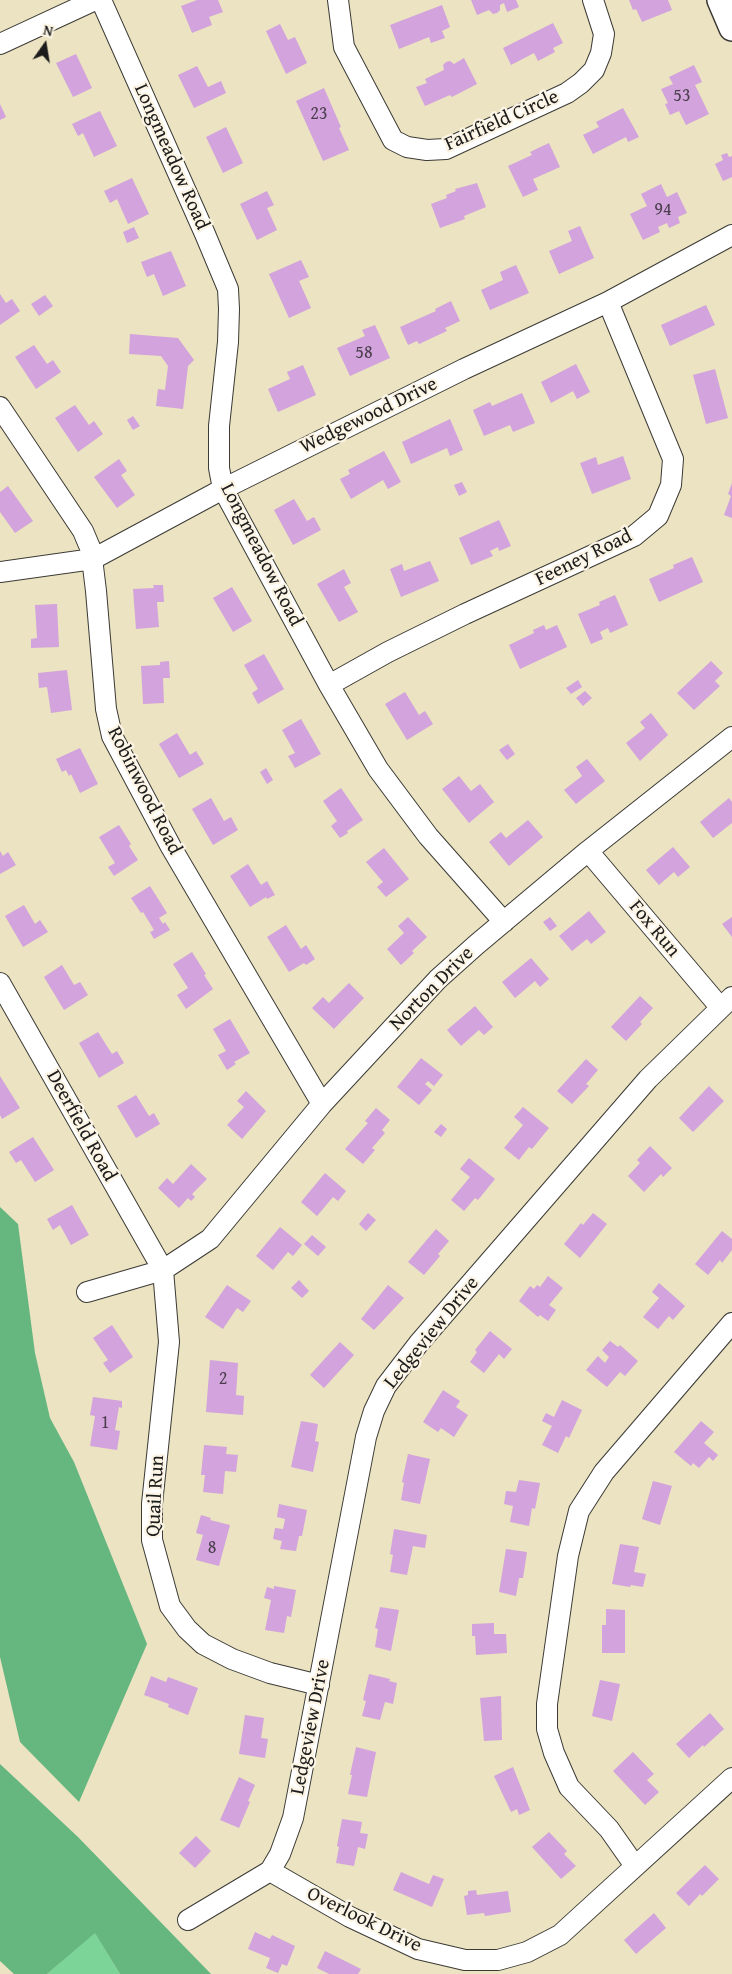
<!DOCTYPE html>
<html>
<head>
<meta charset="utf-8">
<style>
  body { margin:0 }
  #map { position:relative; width:732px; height:1974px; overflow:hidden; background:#ebe3c1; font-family:"Gentium Book Plus",serif }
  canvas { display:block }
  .north { position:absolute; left:20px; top:20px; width:50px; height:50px; -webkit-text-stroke:4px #fcf5e5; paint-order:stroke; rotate:13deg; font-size:14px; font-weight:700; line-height:20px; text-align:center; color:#1c1c1c }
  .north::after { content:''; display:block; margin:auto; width:18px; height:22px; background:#1c1c1c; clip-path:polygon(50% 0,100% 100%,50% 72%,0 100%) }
</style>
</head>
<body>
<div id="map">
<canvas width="732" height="1974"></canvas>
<div class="north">N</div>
</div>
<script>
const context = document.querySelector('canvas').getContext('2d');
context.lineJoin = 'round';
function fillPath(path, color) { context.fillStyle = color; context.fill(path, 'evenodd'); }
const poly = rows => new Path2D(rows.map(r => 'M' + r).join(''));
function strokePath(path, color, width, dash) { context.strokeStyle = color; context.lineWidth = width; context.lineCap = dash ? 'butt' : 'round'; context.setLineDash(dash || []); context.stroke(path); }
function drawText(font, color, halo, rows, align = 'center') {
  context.font = font + ' "Gentium Book Plus",serif'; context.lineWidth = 4.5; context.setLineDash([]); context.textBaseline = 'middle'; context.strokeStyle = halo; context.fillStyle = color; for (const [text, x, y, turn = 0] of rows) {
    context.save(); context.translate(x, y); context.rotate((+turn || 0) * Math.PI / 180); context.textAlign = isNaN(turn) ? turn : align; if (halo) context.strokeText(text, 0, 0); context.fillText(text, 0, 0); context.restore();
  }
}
const green = poly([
  [95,1932,120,1974,47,1974]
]);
const forest = poly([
  [0,1207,18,1224,35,1353,50,1418,74,1462,147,1644,79,1802,20,1742,0,1657],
  [0,1764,78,1837,211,1974,120,1974,95,1933,47,1974,14,1974,0,1961]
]);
const building = poly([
  [197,0,218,0,223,12,209,17,212,25,192,33,181,6],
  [471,0,516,0,519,7,507,12,504,3,500,5,500,10,497,13,493,14,489,10,477,15],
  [629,0,668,0,672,10,642,22,636,9,633,10],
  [442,5,450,27,442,31,445,38,431,43,429,37,399,49,390,25],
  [553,23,563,43,553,48,555,52,538,61,534,53,511,65,503,48],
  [280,24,288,40,295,37,307,63,286,74,266,31],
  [76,54,92,88,73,97,56,63],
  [464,58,477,84,452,97,450,95,425,106,416,87,427,83,425,79,444,70,443,65,446,62,450,61,454,64],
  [694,65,702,82,695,85,709,114,686,125,679,111,670,115,665,104,668,103,661,89,673,84,669,77],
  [197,66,208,87,221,81,226,93,194,108,178,75],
  [324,88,341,127,339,128,349,150,323,161,296,101],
  [0,104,6,117,0,120],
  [623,108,639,137,628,142,626,137,593,154,583,135,599,127,596,122],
  [100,111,117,146,94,157,83,133,78,136,72,124],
  [226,127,243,163,223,173,206,137],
  [549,143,560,167,533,179,538,190,523,197,508,166,532,155,530,152],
  [727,153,729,157,732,156,732,177,723,181,715,164,723,160,721,155],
  [132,178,149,214,128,224,117,199,110,203,104,191],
  [477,183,486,207,464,216,465,219,440,228,431,204,447,198,446,195,456,191,455,189],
  [661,184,667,197,677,192,687,213,678,217,680,223,669,228,667,223,658,227,660,232,643,240,630,214,647,206,641,194],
  [267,191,274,205,267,208,277,230,257,240,240,204],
  [580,226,594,258,559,274,549,251,572,241,568,231],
  [134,227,139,238,127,243,123,232],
  [171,251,186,286,163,296,154,274,147,277,141,262],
  [301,260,309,277,299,281,311,308,289,318,269,274],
  [516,265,529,293,490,310,481,290,503,280,500,272],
  [0,294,6,303,12,299,20,311,0,325],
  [45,295,53,306,39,316,31,304],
  [451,301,460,321,445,328,447,331,419,344,417,341,408,345,400,327,436,311,435,309],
  [706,305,715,325,670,346,661,325],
  [375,325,390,358,350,376,337,348,365,336,362,330],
  [130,334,178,338,194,360,188,366,183,409,156,406,158,389,165,390,168,366,161,356,129,354],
  [34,345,47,364,53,360,61,372,36,389,15,357],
  [576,364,590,392,577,399,573,391,551,403,541,382],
  [303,365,316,395,278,412,268,389,290,379,287,372],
  [715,369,728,418,706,424,693,375],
  [522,393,535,423,513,432,510,425,484,436,473,410,490,402,492,406],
  [75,405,89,425,94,421,103,434,78,452,55,418],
  [133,416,140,426,133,430,127,420],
  [450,419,463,450,450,456,447,448,411,464,402,442],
  [384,451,401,482,388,489,383,480,351,499,340,479,350,474,348,470],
  [623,456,631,479,592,494,580,463,596,457,598,465],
  [119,459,127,471,121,475,135,495,117,508,94,477],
  [462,482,467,492,459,496,454,485],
  [732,483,732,518,724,515,731,496,728,494],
  [8,486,33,521,15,533,0,512,0,492],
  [294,499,307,521,314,517,321,530,293,545,274,510],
  [499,520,511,546,499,551,498,547,490,551,493,556,471,565,459,538],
  [692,557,703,582,659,602,649,579,674,568,673,565],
  [430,561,439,581,401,597,390,569,402,564,404,571],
  [344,569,351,583,344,587,358,612,339,622,317,584],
  [153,585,163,585,164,602,157,602,159,627,136,629,133,589,154,588],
  [232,587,252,621,233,632,213,598],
  [615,595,628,625,610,633,608,628,600,632,603,639,591,644,578,614,600,605,599,602],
  [57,604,59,647,31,648,31,639,37,638,35,605],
  [544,625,546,630,557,625,567,647,520,669,509,645,534,633,533,630],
  [264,654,284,689,258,704,252,693,258,689,244,665],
  [169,661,170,678,163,678,164,703,143,704,141,666,160,665,160,662],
  [711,661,723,673,715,681,720,686,694,710,677,693],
  [67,670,72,710,51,713,47,687,39,688,38,673],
  [578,680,582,687,571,694,566,688],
  [585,691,592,698,583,706,576,698],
  [405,692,419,715,425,711,433,724,407,740,385,704],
  [651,713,668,735,640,761,626,743,645,728,640,722],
  [301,719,321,754,295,768,288,756,295,753,282,730],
  [177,733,190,755,196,751,204,764,179,778,159,744],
  [508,744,515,754,507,760,499,750],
  [80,748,98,784,80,793,71,774,69,776,66,770,62,772,56,759],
  [587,759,605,781,576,804,564,790,582,776,576,767],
  [266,768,273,780,267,784,260,772],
  [459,776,471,791,480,784,494,802,469,823,442,789],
  [341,788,363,820,347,831,348,833,340,838,331,826,337,821,323,801],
  [211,798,224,821,231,817,238,830,213,845,192,809],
  [729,798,732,802,732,823,713,838,700,822],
  [528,820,543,837,509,866,489,842,501,832,506,838],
  [119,825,131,844,129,846,138,860,114,876,108,867,115,863,99,837],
  [673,847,690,867,678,877,674,872,659,885,646,870],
  [384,848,409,879,386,897,377,887,383,882,366,862],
  [0,851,3,856,8,852,16,865,0,874],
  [248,864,261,885,267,881,275,895,267,899,266,897,250,907,230,876],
  [150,886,167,913,159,918,163,924,165,922,170,930,154,939,150,932,154,930,143,912,141,913,131,898],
  [24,905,35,924,40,920,48,932,23,947,5,916],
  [589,911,606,932,591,944,587,939,572,951,559,936],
  [408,917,427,937,412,951,414,953,401,965,387,949,404,933,398,926],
  [550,917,557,926,550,931,543,922],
  [732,917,732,937,722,924],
  [286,925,301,949,306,945,315,959,306,965,304,963,289,972,267,937],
  [192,952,206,974,204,975,213,989,186,1009,177,995,188,988,173,964],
  [531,958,549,979,540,987,535,981,515,998,502,982],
  [62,965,74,985,80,982,88,995,64,1010,44,977],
  [349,983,364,998,334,1029,312,1008,323,997,329,1003],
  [640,996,653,1008,640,1022,642,1024,626,1041,611,1027],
  [475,1006,493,1027,484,1035,479,1030,461,1046,447,1030],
  [230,1019,250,1053,234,1062,236,1064,227,1070,218,1055,226,1051,213,1029],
  [98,1032,112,1054,117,1051,124,1063,99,1078,79,1043],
  [421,1058,443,1075,434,1086,428,1081,425,1084,432,1090,419,1105,397,1087],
  [586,1059,598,1070,586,1084,589,1086,572,1104,557,1091],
  [0,1076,20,1108,2,1119,0,1115],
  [709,1086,724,1101,693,1132,679,1118],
  [246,1091,266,1111,242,1139,227,1125,244,1107,237,1101],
  [136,1095,149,1116,154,1113,160,1124,136,1138,117,1106],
  [523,1107,549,1128,532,1149,529,1147,519,1160,504,1148,523,1125,514,1117],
  [376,1108,390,1120,382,1130,385,1133,372,1148,375,1150,363,1164,345,1149,368,1123,365,1121],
  [441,1124,447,1129,441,1137,434,1132],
  [33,1137,54,1170,35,1182,21,1160,16,1163,9,1152],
  [650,1146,672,1168,663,1177,661,1174,644,1192,628,1176,640,1163,637,1160],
  [469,1158,495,1179,478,1200,475,1198,464,1211,451,1200,470,1177,460,1169],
  [191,1164,207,1179,192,1194,195,1197,191,1201,188,1198,179,1208,158,1188,167,1178,173,1184],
  [325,1173,346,1191,338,1201,333,1197,317,1216,301,1202],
  [72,1205,89,1235,71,1245,60,1225,53,1230,47,1219],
  [368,1213,376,1220,366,1231,359,1224],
  [593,1213,607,1224,580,1258,564,1244,581,1223,583,1225],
  [280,1227,302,1245,293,1256,288,1252,273,1270,256,1256],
  [436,1229,449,1241,438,1254,440,1256,424,1275,408,1262],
  [722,1231,732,1239,732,1250,722,1263,720,1260,708,1275,695,1264],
  [312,1235,326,1247,318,1256,304,1244],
  [548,1276,563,1288,549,1305,556,1310,548,1321,540,1315,538,1317,519,1301,530,1286,534,1289,537,1285,540,1287],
  [299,1280,309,1291,302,1298,291,1288],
  [659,1283,685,1306,673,1320,669,1316,658,1329,643,1317,659,1298,652,1292],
  [227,1285,251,1301,243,1312,237,1308,223,1329,205,1317],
  [388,1285,404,1298,374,1330,361,1319],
  [112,1325,133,1357,110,1373,103,1363,108,1360,93,1338],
  [490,1331,512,1349,504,1359,499,1354,484,1373,470,1362,477,1352,475,1350],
  [610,1341,618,1347,620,1345,638,1361,625,1376,620,1372,607,1387,586,1370,598,1356,605,1363,609,1357,602,1350],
  [340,1342,354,1355,324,1388,310,1375],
  [210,1360,238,1363,236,1395,244,1396,243,1415,206,1412],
  [443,1390,460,1401,456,1407,468,1415,454,1437,441,1428,438,1432,423,1422],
  [93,1397,122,1401,122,1408,119,1407,115,1430,120,1431,117,1450,90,1446,95,1416,90,1415],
  [562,1400,582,1410,569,1438,566,1436,558,1453,542,1445,552,1426,542,1421,546,1413,554,1417],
  [301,1421,318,1424,315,1441,319,1442,313,1472,291,1467],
  [701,1421,714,1432,704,1443,718,1455,713,1461,709,1457,699,1468,693,1463,691,1466,674,1452],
  [204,1445,227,1447,226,1454,238,1455,236,1472,225,1471,223,1494,203,1492,205,1475,201,1475],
  [408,1454,430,1459,420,1504,401,1500,404,1483,402,1482],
  [519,1480,540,1483,535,1509,532,1508,529,1526,510,1522,513,1506,504,1504,506,1491,516,1492],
  [653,1481,672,1486,660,1525,642,1519],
  [279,1504,307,1510,302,1536,299,1536,296,1551,280,1549,282,1541,273,1539,275,1528,283,1529,285,1519,277,1517],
  [201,1515,211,1518,210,1520,230,1525,219,1566,196,1560,203,1535,196,1533],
  [394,1529,427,1535,425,1548,413,1546,407,1575,390,1572,393,1555,390,1554],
  [620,1544,639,1547,634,1572,646,1574,643,1587,631,1585,630,1587,612,1584],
  [506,1549,527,1552,523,1578,519,1578,516,1596,499,1592],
  [274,1586,296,1590,291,1617,287,1616,284,1633,265,1630,271,1600,264,1598,267,1587,274,1589],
  [380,1607,399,1610,391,1651,375,1647,378,1629,375,1628],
  [606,1609,625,1610,625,1653,602,1653,602,1625,606,1625],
  [494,1623,494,1634,506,1634,507,1653,476,1655,475,1636,472,1636,472,1624],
  [369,1674,390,1679,389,1681,397,1683,393,1704,385,1702,380,1720,362,1716,366,1701,363,1700],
  [151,1676,166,1682,168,1677,198,1688,188,1715,168,1707,169,1704,144,1695],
  [600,1680,620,1684,612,1721,592,1716],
  [501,1696,502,1740,484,1741,480,1698],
  [710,1713,724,1729,704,1747,703,1745,689,1758,676,1744],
  [245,1715,264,1718,261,1738,268,1739,265,1758,239,1754],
  [356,1747,376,1752,367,1797,348,1794,352,1775,350,1775],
  [633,1752,654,1774,647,1780,659,1792,645,1805,613,1771],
  [513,1767,530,1810,519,1815,517,1809,511,1812,494,1776],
  [239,1777,255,1785,248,1801,250,1802,239,1828,220,1820],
  [342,1819,362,1822,360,1833,368,1834,365,1849,358,1847,354,1866,336,1863,339,1847,337,1846],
  [549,1832,567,1851,564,1854,576,1866,561,1879,532,1847],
  [196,1836,211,1851,195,1868,179,1853],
  [705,1865,719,1879,702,1896,700,1894,689,1906,676,1893],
  [401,1872,429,1884,433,1875,444,1879,432,1907,393,1890],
  [476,1890,477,1895,508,1891,511,1912,485,1916,484,1913,467,1915,464,1896,468,1895,468,1891],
  [654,1913,666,1928,636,1954,624,1940],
  [255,1932,270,1939,272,1935,295,1946,287,1966,282,1964,278,1973,266,1968,270,1958,248,1949],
  [325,1951,361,1969,358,1974,329,1974,317,1968]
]);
const minor = poly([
  [101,0,205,234,228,289,229,309,228,342,219,426,219,468,223,489,329,685,378,769,428,836,504,922],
  [338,0,344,47,393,140,407,147,427,150,446,149,567,93,581,83,594,70,601,53,604,34,593,0],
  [0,44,95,0],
  [0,407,83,531,91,550,96,591,106,709,112,736,171,847,322,1104],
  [0,572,93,559,223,489,464,369,608,302,732,235],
  [329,685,388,652,465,614,634,536,658,516,671,485,673,459,608,302],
  [588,851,720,1007],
  [0,983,163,1270,169,1342,152,1504,152,1540,170,1606,187,1629,203,1644,232,1659,270,1673,319,1685],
  [87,1292,163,1270,210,1239,322,1104,438,979,476,945,588,851,732,737],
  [635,1866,609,1829,569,1787,554,1753,547,1729,547,1704,568,1556,579,1511,604,1472,732,1323],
  [270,1871,280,1854,293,1818,366,1437,374,1411,386,1386,419,1343,648,1079,732,997],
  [188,1920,270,1871,350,1917,418,1949,465,1960,498,1960,527,1952,560,1935,732,1778]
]);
const major = poly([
  [720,0,732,28]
]);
const numberNames = [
  ["53",682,96],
  ["23",319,114],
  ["94",663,210],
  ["58",364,353],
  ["2",223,1379],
  ["1",105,1423],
  ["8",212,1548]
];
const streetNames = [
  ["Fairfield Circle",502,121,-24],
  ["Longmeadow Road",171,157,66],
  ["Wedgewood Drive",369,416,-26],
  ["Longmeadow Road",261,555,63],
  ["Feeney Road",584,558,-26],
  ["Robinwood Road",144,791,63],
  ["Fox Run",654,929,50],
  ["Norton Drive",432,989,-45],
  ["Deerfield Road",81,1126,61],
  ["Ledgeview Drive",432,1333,-51],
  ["Quail Run",156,1496,-87],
  ["Ledgeview Drive",311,1727,-79],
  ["Overlook Drive",364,1920,26]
];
fillPath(green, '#7dd498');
fillPath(forest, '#66b680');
fillPath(building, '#d2a3dc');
strokePath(minor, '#3b3a35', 22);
strokePath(major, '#3b3a35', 28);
strokePath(minor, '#fff', 20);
strokePath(major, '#fff', 25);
drawText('18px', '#4a3e4c', null, numberNames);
drawText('20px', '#1c1c1c', '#fcf5e5', streetNames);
</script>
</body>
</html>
